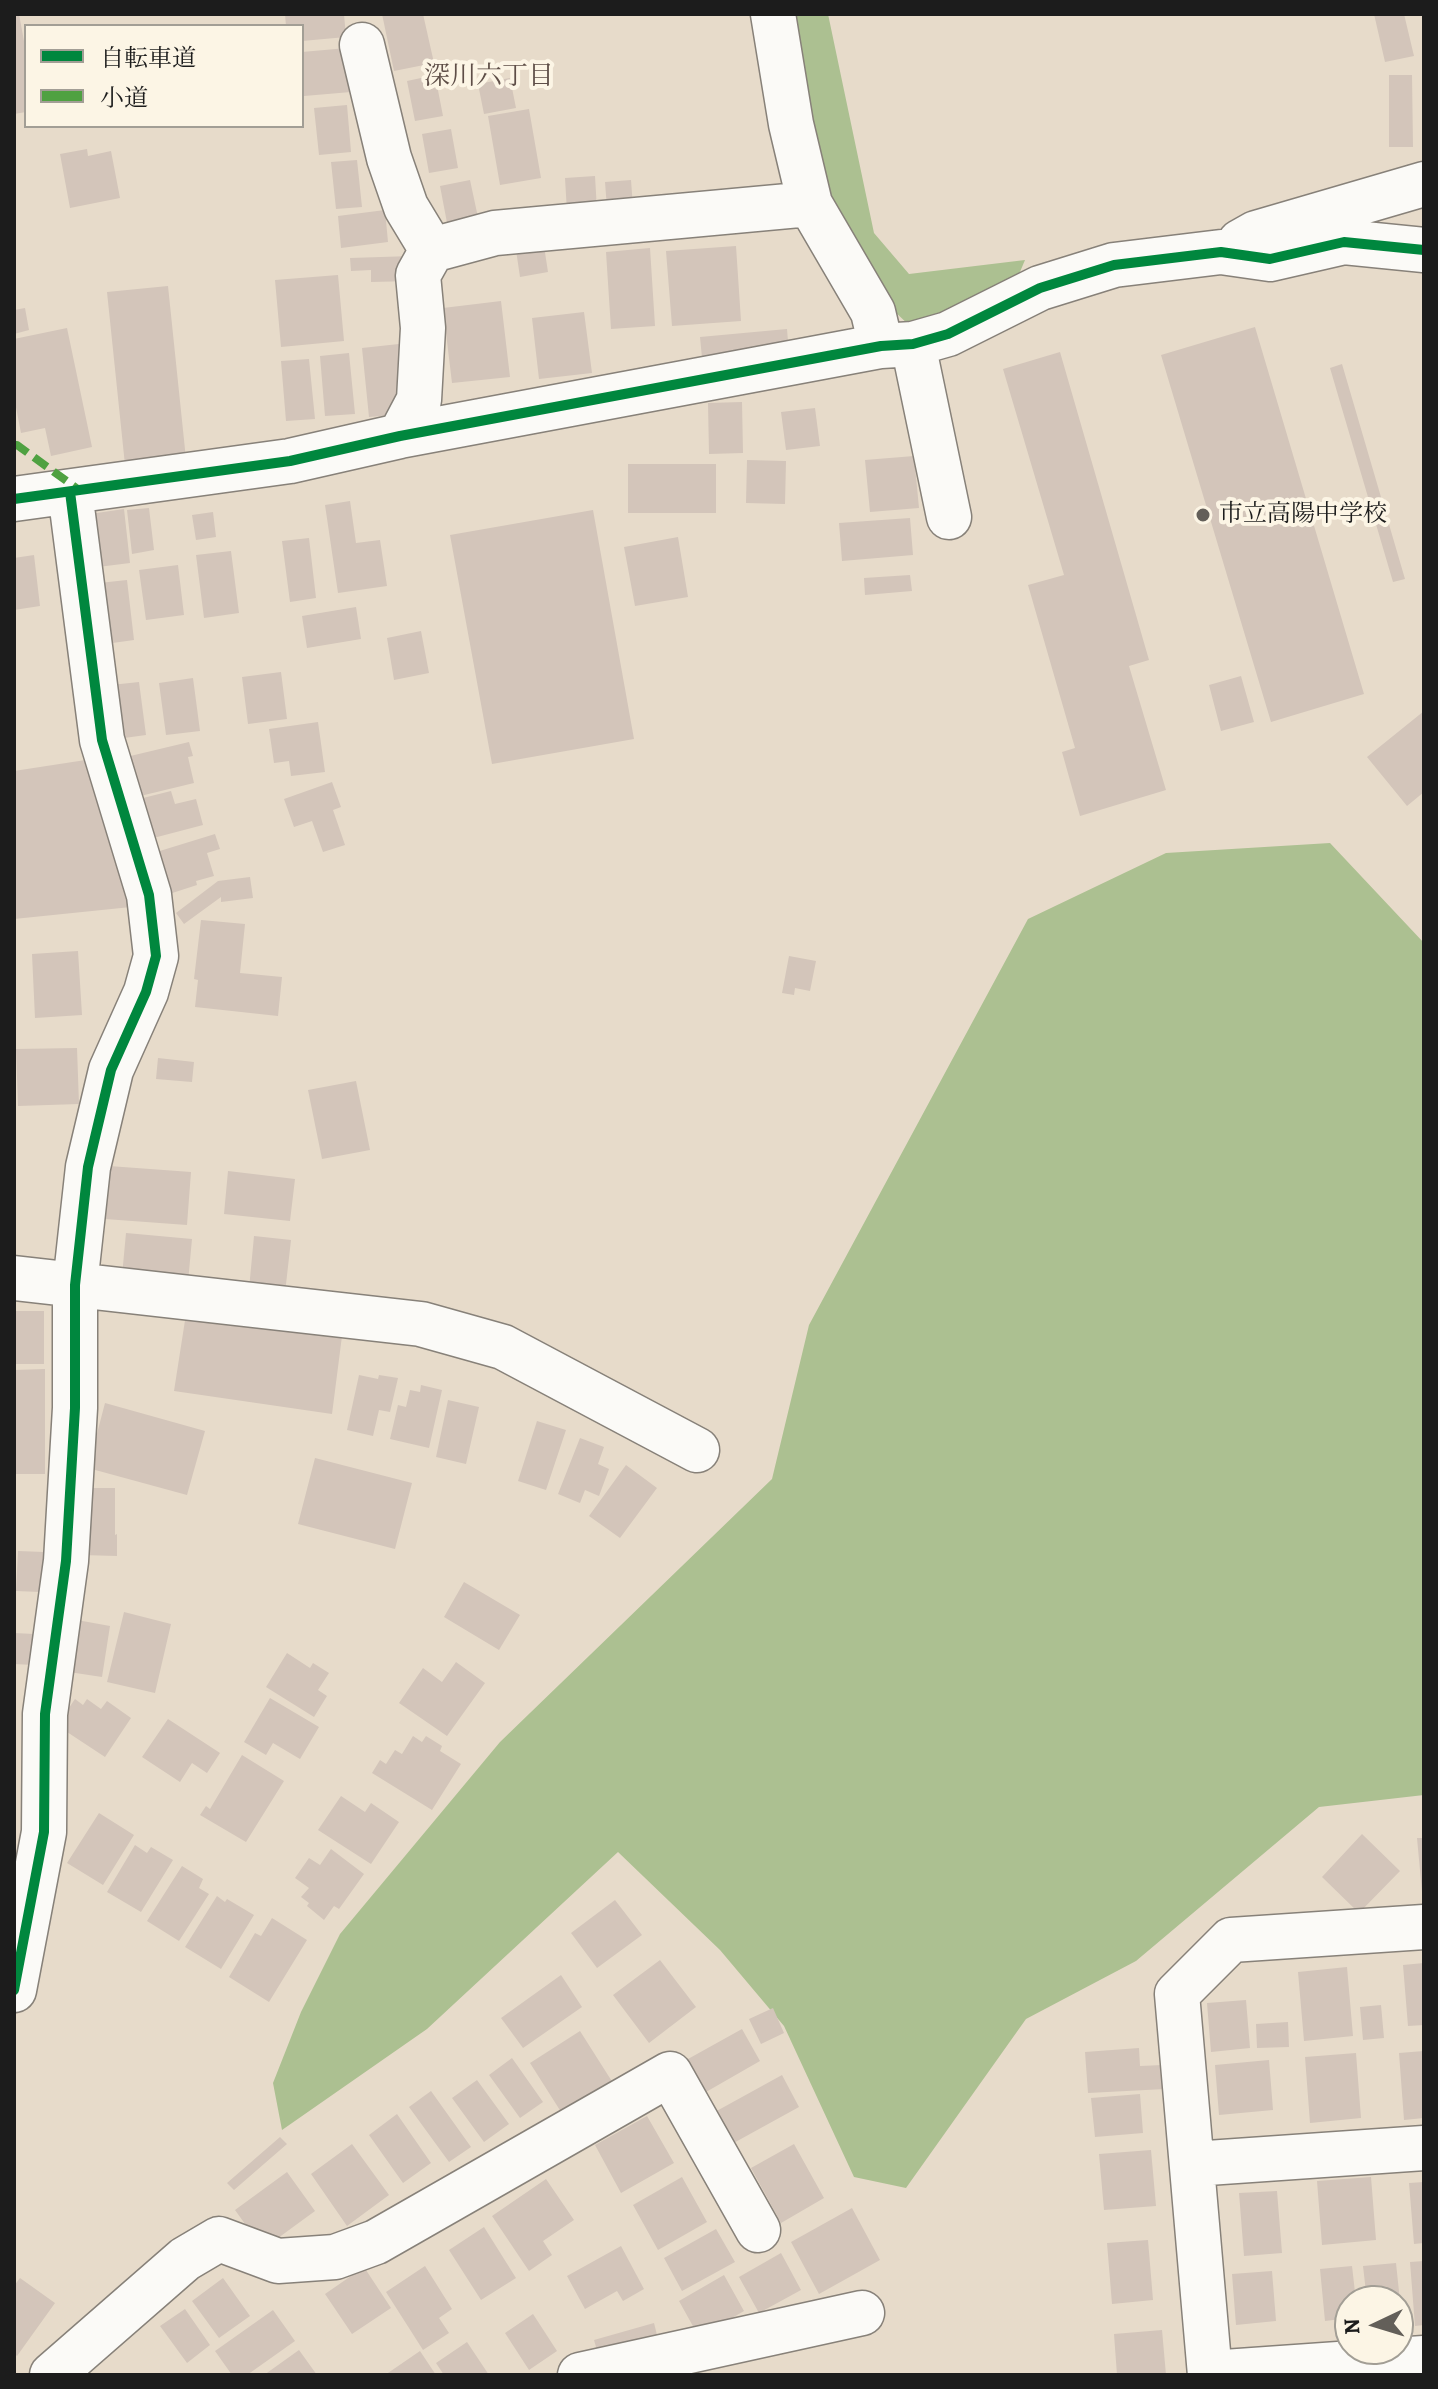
<!DOCTYPE html>
<html>
<head>
<meta charset="utf-8">
<style>
  body { margin:0 }
  #map { position:relative; width:1438px; height:2389px; overflow:hidden; background:#e7dbca; font-family:Alegreya,"Noto Serif JP",serif }
  canvas { display:block }
  .frame { position:absolute; inset:0; border:16px solid #1c1c1c; pointer-events:none }
  .legend { position:absolute; left:24px; top:24px; width:280px; height:104px; box-sizing:border-box; background:#fcf5e5; border:2px solid #a29e95; margin:0; padding:10px 14px; list-style:none; font-size:24px; color:#1c1c1c }
  .legend li { display:flex; align-items:center; gap:16px; height:40px }
  .legend b { width:40px; border:2px solid #a29e95 }
  .north { position:absolute; left:1334px; top:2285px; width:80px; height:80px; box-sizing:border-box; background:#fcf5e5; border:2px solid #a29e95; border-radius:50%; rotate:266deg; font-size:22px; font-weight:700; line-height:32px; text-align:center; color:#1c1c1c }
  .north::after { content:''; display:block; margin:auto; width:28px; height:36px; background:#635f59; clip-path:polygon(50% 0,100% 100%,50% 72%,0 100%) }
</style>
</head>
<body>
<div id="map">
<canvas width="1438" height="2389"></canvas>
<div class="frame"></div>
<ul class="legend">
<li><b style="height:10px;background:#00873e"></b>自転車道</li>
<li><b style="height:10px;background:#4fa141"></b>小道</li>
</ul>
<div class="north">N</div>
</div>
<script>
const context = document.querySelector('canvas').getContext('2d');
context.lineJoin = 'round';
function fillPath(path, color) { context.fillStyle = color; context.fill(path, 'evenodd'); }
const poly = rows => new Path2D(rows.map(r => 'M' + r).join(''));
function strokePath(path, color, width, dash) { context.strokeStyle = color; context.lineWidth = width; context.lineCap = dash ? 'butt' : 'round'; context.setLineDash(dash || []); context.stroke(path); }
function drawText(font, color, halo, rows, align = 'center') {
  context.font = font + ' Alegreya,"Noto Serif JP",serif'; context.lineWidth = 8; context.setLineDash([]); context.textBaseline = 'middle'; context.strokeStyle = halo; context.fillStyle = color; for (const [text, x, y, turn = 0] of rows) {
    context.save(); context.translate(x, y); context.rotate((+turn || 0) * Math.PI / 180); context.textAlign = isNaN(turn) ? turn : align; if (halo) context.strokeText(text, 0, 0); context.fillText(text, 0, 0); context.restore();
  }
}
const forest = poly([
  [787,14,828,14,874,233,909,274,1025,260,1017,279,911,327,892,309,826,195],
  [1330,843,1424,943,1424,1795,1319,1807,1136,1961,1026,2019,906,2188,854,2177,784,2026,720,1950,618,1852,427,2029,282,2130,273,2083,301,2012,340,1934,500,1742,772,1479,809,1325,1028,919,1166,853]
]);
const building = poly([
  [14,14,19,14,26,52,26,112,14,114],
  [285,14,344,14,346,37,302,41,302,26,286,26],
  [382,14,423,14,434,63,394,71],
  [1374,14,1404,14,1414,56,1385,62],
  [347,48,351,92,304,96,302,52],
  [435,75,443,116,415,121,407,81],
  [1389,75,1412,75,1413,147,1389,147],
  [510,78,516,108,484,114,478,84],
  [347,105,351,152,319,155,314,108],
  [529,109,541,178,500,185,488,116],
  [451,129,458,168,429,173,422,134],
  [87,149,88,156,111,151,120,198,70,208,60,154],
  [357,160,362,207,336,209,331,162],
  [595,176,597,210,567,212,565,178],
  [470,180,479,222,448,228,440,186],
  [631,180,633,207,607,208,605,182],
  [385,210,388,242,341,248,338,216],
  [544,246,548,272,520,277,516,250],
  [736,246,741,321,672,326,666,251],
  [650,248,655,326,611,329,606,252],
  [412,256,413,281,371,282,371,270,351,271,350,258],
  [338,275,344,341,281,347,275,280],
  [168,286,186,459,125,465,107,292],
  [501,301,510,377,452,383,443,308],
  [25,308,29,330,14,334,14,310],
  [584,312,592,373,539,379,532,318],
  [1255,327,1364,694,1271,722,1161,355],
  [67,328,92,447,51,456,45,428,21,433,14,397,14,339],
  [787,329,789,354,703,368,700,337],
  [399,344,405,414,369,417,362,348],
  [1060,352,1149,660,1129,666,1166,790,1080,816,1062,752,1075,748,1028,585,1064,575,1003,369],
  [349,353,355,414,325,416,320,356],
  [309,359,315,419,286,421,281,361],
  [1342,364,1405,579,1393,582,1330,368],
  [742,402,743,453,709,454,708,403],
  [815,408,820,446,786,450,781,412],
  [914,456,919,508,870,512,865,460],
  [747,460,786,461,785,504,746,503],
  [628,464,716,464,716,513,628,513],
  [350,501,356,543,380,540,387,586,338,593,325,505],
  [149,508,154,550,132,554,127,510],
  [124,509,130,563,90,568,83,515],
  [593,510,634,739,492,764,450,535],
  [213,512,216,537,196,540,192,515],
  [910,518,913,555,842,561,839,523],
  [678,537,688,597,635,606,624,547],
  [309,538,316,598,290,602,282,541],
  [231,551,239,613,204,618,196,555],
  [34,555,40,606,14,610,14,558],
  [178,565,184,615,146,620,139,570],
  [910,575,912,591,865,595,864,578],
  [127,580,134,640,98,645,90,584],
  [356,607,361,639,307,648,302,616],
  [421,631,429,673,394,680,387,638],
  [281,672,287,719,248,724,242,677],
  [1241,676,1254,722,1221,731,1209,685],
  [193,678,200,731,166,735,159,683],
  [139,682,146,735,117,739,111,685],
  [1424,711,1424,792,1407,806,1367,757],
  [318,722,325,772,291,776,289,761,274,763,269,729],
  [189,742,193,756,188,757,194,783,132,798,122,758],
  [92,759,131,907,14,919,14,771],
  [332,782,341,807,333,810,345,845,323,852,312,821,294,827,284,799],
  [171,791,175,804,196,799,203,825,142,841,131,801],
  [215,834,220,849,207,853,214,876,196,881,197,885,163,896,150,854],
  [250,877,253,898,221,902,221,897,184,924,176,913,218,881],
  [201,920,245,924,240,973,282,977,278,1016,195,1007,198,980,194,979],
  [78,951,82,1015,35,1018,32,954],
  [789,956,816,961,810,991,795,988,794,995,782,993],
  [77,1048,79,1104,18,1106,16,1049],
  [158,1058,194,1062,192,1082,156,1079],
  [356,1081,370,1150,322,1159,308,1090],
  [109,1166,191,1172,187,1225,105,1219],
  [228,1171,295,1179,290,1221,224,1214],
  [126,1233,192,1239,188,1282,122,1276],
  [254,1236,291,1240,285,1293,249,1289],
  [14,1311,44,1311,44,1364,14,1364],
  [186,1314,342,1336,332,1414,174,1391],
  [45,1369,45,1474,14,1474,14,1370],
  [359,1375,378,1379,379,1375,398,1378,390,1412,379,1410,373,1436,347,1430],
  [421,1385,442,1390,429,1448,390,1439,398,1405,406,1407,410,1390,420,1392],
  [448,1400,479,1407,466,1464,436,1457],
  [105,1403,205,1431,187,1495,88,1468],
  [537,1421,566,1430,546,1490,518,1481],
  [580,1438,604,1447,598,1464,609,1469,599,1496,585,1490,580,1503,558,1494],
  [315,1458,412,1483,395,1549,298,1524],
  [626,1465,657,1488,620,1538,589,1516],
  [83,1488,115,1488,115,1535,117,1534,117,1556,82,1555],
  [18,1551,44,1552,40,1592,16,1591],
  [464,1582,520,1615,499,1650,444,1617],
  [124,1612,171,1624,155,1693,107,1682],
  [77,1620,110,1626,102,1677,69,1672],
  [14,1633,34,1634,33,1665,14,1664],
  [287,1653,310,1668,313,1663,329,1673,318,1690,327,1696,314,1717,266,1687],
  [456,1662,485,1683,447,1736,399,1703,423,1668,442,1682],
  [270,1698,319,1727,300,1759,273,1743,266,1755,244,1742],
  [75,1699,83,1705,87,1699,101,1709,107,1701,131,1718,105,1757,61,1728,62,1718],
  [168,1719,220,1753,207,1773,192,1763,180,1782,142,1757],
  [413,1736,422,1742,426,1736,442,1746,440,1751,461,1764,432,1810,372,1773,380,1760,386,1764,395,1750,402,1754],
  [242,1755,284,1781,246,1842,200,1815,206,1806,210,1809],
  [341,1796,365,1812,371,1803,399,1822,371,1864,318,1830],
  [99,1813,134,1835,103,1885,67,1863],
  [1362,1834,1400,1871,1359,1913,1322,1877],
  [1417,1838,1424,1838,1424,1892,1422,1892],
  [135,1845,147,1853,151,1847,173,1860,141,1912,107,1892],
  [331,1849,364,1874,339,1909,334,1906,324,1920,307,1906,309,1903,301,1897,309,1888,295,1878,309,1858,320,1865],
  [182,1866,203,1879,199,1888,209,1894,179,1941,147,1921],
  [217,1896,225,1902,227,1899,254,1915,221,1969,185,1947],
  [615,1900,642,1935,597,1968,571,1933],
  [272,1918,307,1940,269,2002,229,1977,255,1933,261,1936],
  [660,1960,696,2007,649,2043,613,1995],
  [1424,1963,1424,2025,1408,2026,1403,1965],
  [1347,1967,1353,2036,1304,2041,1298,1972],
  [561,1975,582,2007,523,2048,501,2018],
  [1246,2000,1250,2048,1211,2052,1207,2003],
  [1381,2005,1384,2038,1363,2040,1360,2007],
  [773,2008,784,2033,761,2044,749,2019],
  [1288,2022,1289,2047,1257,2048,1256,2024],
  [742,2029,760,2061,706,2092,688,2059],
  [580,2031,613,2083,563,2115,530,2063],
  [1139,2048,1140,2066,1163,2065,1165,2089,1088,2093,1085,2052],
  [1424,2051,1424,2118,1404,2120,1399,2053],
  [1356,2053,1361,2118,1310,2123,1305,2057],
  [512,2058,543,2102,520,2118,489,2075],
  [1269,2060,1273,2110,1219,2115,1215,2065],
  [782,2075,799,2107,730,2145,713,2113],
  [477,2080,509,2124,484,2142,452,2098],
  [431,2091,471,2147,449,2162,409,2107],
  [1140,2094,1143,2133,1095,2137,1091,2098],
  [397,2114,431,2163,403,2183,369,2135],
  [647,2116,674,2163,621,2193,595,2145],
  [280,2137,287,2144,234,2190,227,2183],
  [352,2144,389,2195,347,2226,311,2174],
  [794,2144,824,2198,781,2223,751,2168],
  [1151,2150,1156,2206,1104,2210,1099,2154],
  [287,2172,315,2211,263,2249,235,2210],
  [682,2177,707,2222,658,2250,633,2205],
  [1371,2177,1376,2240,1322,2245,1317,2181],
  [546,2179,574,2220,543,2241,552,2255,529,2271,492,2216],
  [1424,2182,1424,2243,1414,2244,1409,2183],
  [1277,2191,1282,2253,1244,2256,1239,2193],
  [852,2208,880,2260,819,2294,791,2242],
  [484,2227,516,2278,481,2300,449,2250],
  [716,2229,735,2262,682,2291,664,2258],
  [1148,2240,1153,2300,1112,2304,1107,2243],
  [621,2246,644,2289,623,2301,617,2291,585,2309,567,2276],
  [781,2253,801,2290,759,2313,739,2277],
  [1424,2261,1424,2325,1415,2326,1410,2262],
  [1396,2263,1400,2301,1367,2301,1363,2266],
  [425,2266,452,2309,439,2318,449,2333,423,2350,386,2292],
  [1352,2266,1356,2301,1350,2301,1350,2318,1325,2321,1320,2269],
  [364,2267,391,2308,352,2334,325,2294],
  [1272,2271,1276,2321,1236,2325,1232,2274],
  [724,2275,744,2311,699,2337,679,2301],
  [20,2278,55,2303,17,2356,14,2353,14,2286],
  [223,2278,250,2316,219,2338,192,2301],
  [185,2309,210,2345,187,2363,160,2326],
  [273,2310,295,2341,247,2375,232,2375,215,2351],
  [533,2314,557,2351,529,2370,505,2333],
  [654,2323,660,2347,601,2364,594,2340],
  [1162,2330,1166,2375,1117,2375,1114,2334],
  [467,2342,489,2375,444,2375,436,2363],
  [299,2350,317,2375,264,2375],
  [420,2351,436,2375,385,2375]
]);
const minor = poly([
  [773,14,791,124,810,204,873,312,881,346],
  [362,45,389,158,406,207,432,250],
  [1240,242,1256,233,1424,184],
  [913,344,949,517],
  [400,436,419,400,423,328,418,275,432,250,495,233,810,204],
  [14,499,290,461,400,436,881,346,913,344,948,334,1040,288,1114,265,1221,252,1270,259,1344,242,1424,250],
  [14,1278,421,1324,503,1347,697,1450],
  [14,1990,44,1832,45,1714,66,1561,75,1408,75,1285,88,1167,111,1070,146,992,156,956,149,895,102,740,70,492],
  [1193,2164,1424,2148],
  [1210,2373,1424,2358],
  [52,2375,185,2259,219,2239,278,2261,335,2257,376,2242,670,2074,758,2230],
  [580,2375,862,2313],
  [1210,2375,1177,1994,1231,1940,1424,1927]
]);
const quiet = poly([
  [14,445,17,445,79,490]
]);
const cycleway = poly([
  [14,499,290,461,400,436,881,346,913,344,948,334,1040,288,1114,265,1221,252,1270,259,1344,242,1424,250],
  [14,1990,44,1832,45,1714,66,1561,75,1408,75,1285,88,1167,111,1070,146,992,156,956,149,895,102,740,70,492]
]);
const markers = [
  [1203,515,8,"#635f59"]
];
const poiNames = [
  ["市立高陽中学校",1219,515]
];
const neighbourhoodNames = [
  ["深川六丁目",489,78]
];
fillPath(forest, '#acc091');
fillPath(building, '#d3c5ba');
strokePath(minor, '#878179', 47);
strokePath(minor, '#fbfaf7', 44);
strokePath(quiet, '#4fa141', 8, [16, 8]);
strokePath(cycleway, '#00873e', 10);
for (const [x, y, r, color] of markers) { const dot = new Path2D(); dot.arc(x, y, r, 0, 2 * Math.PI); context.fillStyle = color; context.fill(dot); strokePath(dot, '#fcf5e5', 3); }
drawText('24px', '#1c1c1c', '#fcf5e5', poiNames, 'left');
drawText('26px', '#5e4e47', '#fcf5e5', neighbourhoodNames);
</script>
</body>
</html>
